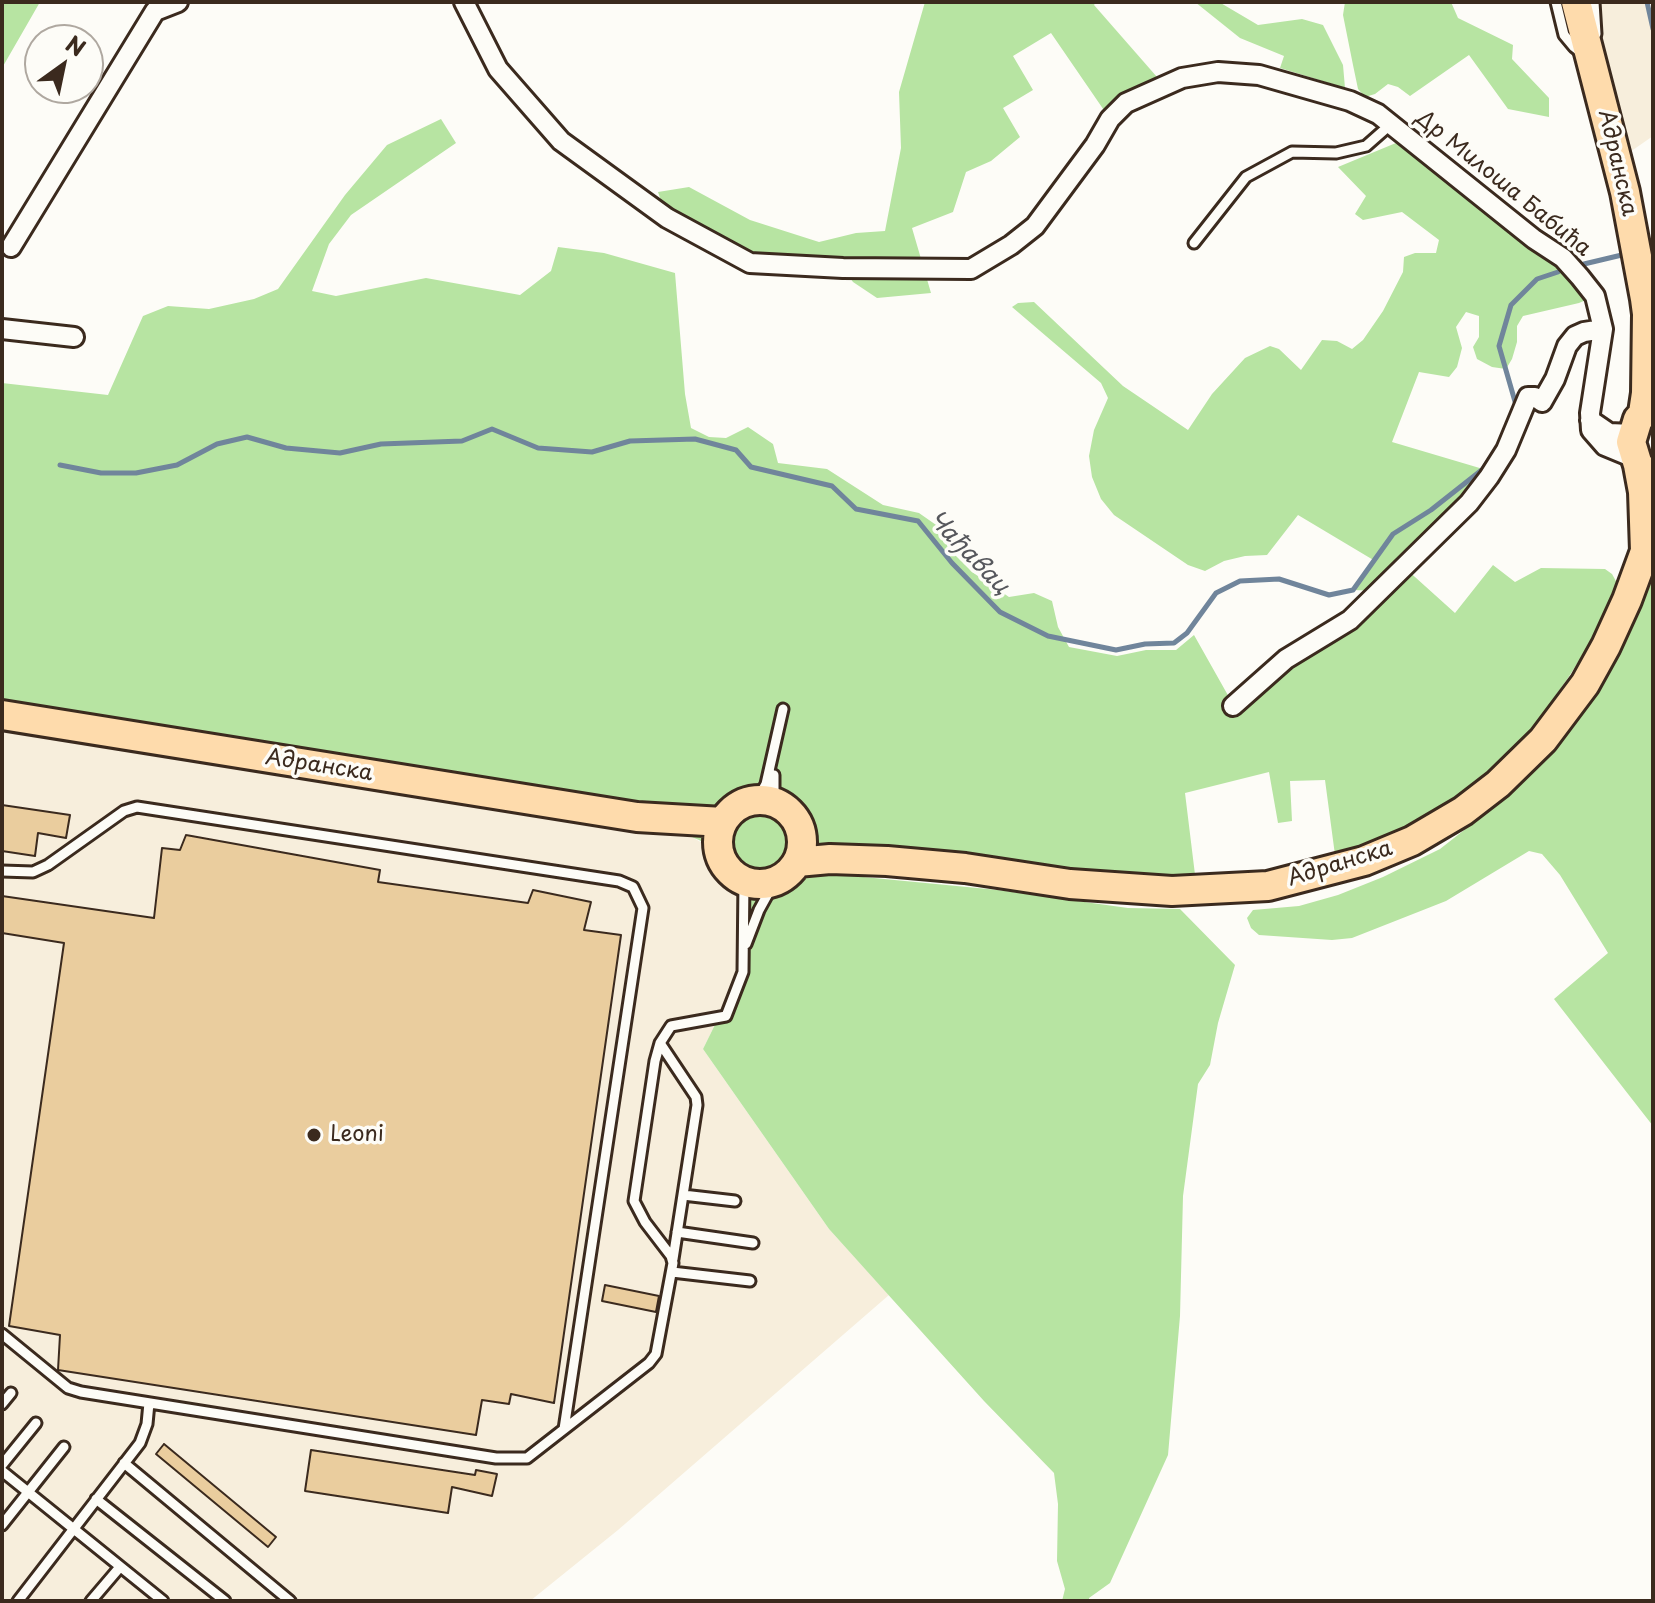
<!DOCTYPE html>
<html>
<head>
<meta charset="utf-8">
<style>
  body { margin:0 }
  #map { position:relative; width:1655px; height:1603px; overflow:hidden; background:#fdfcf7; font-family:"Playpen Sans",sans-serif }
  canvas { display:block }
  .frame { position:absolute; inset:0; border:4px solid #3b2a1e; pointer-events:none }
  .north { position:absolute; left:24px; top:24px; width:80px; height:80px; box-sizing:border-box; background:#fdfcf7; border:2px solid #afa8a0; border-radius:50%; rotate:33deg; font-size:22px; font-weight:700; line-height:32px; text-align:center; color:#3b2a1e }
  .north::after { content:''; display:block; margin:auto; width:28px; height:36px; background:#3b2a1e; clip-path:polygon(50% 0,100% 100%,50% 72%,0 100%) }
</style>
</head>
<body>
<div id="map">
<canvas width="1655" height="1603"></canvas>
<div class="frame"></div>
<div class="north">N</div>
</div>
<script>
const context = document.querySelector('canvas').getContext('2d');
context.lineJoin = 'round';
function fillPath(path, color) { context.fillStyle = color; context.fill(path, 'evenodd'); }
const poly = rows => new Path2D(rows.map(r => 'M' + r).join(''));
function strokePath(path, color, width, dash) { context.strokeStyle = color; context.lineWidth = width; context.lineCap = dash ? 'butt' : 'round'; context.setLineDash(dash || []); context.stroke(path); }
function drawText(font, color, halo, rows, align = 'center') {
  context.font = font + ' "Playpen Sans",sans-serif'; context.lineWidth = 7; context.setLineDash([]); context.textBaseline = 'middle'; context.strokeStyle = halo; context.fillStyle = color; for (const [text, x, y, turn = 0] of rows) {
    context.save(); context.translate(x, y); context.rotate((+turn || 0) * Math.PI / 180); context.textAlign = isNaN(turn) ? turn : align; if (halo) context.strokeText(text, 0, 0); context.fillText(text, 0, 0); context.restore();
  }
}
const built = poly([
  [1594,2,1645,2,1653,33,1653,136,1617,161],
  [2,732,637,817,690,836,720,853,732,872,744,880,743,968,703,1049,829,1229,889,1295,618,1530,530,1601,2,1601]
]);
const green = poly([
  [2,2,40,2,2,68],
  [925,2,1096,2,1094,5,1164,85,1110,119,1051,33,1013,56,1033,90,1003,108,1020,137,991,161,966,172,953,212,912,228,931,293,877,298,853,282,843,268,750,263,667,218,658,192,689,187,750,220,819,242,856,233,885,231,901,148,899,92],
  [1195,2,1219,2,1258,25,1302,19,1323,25,1343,65,1345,88,1280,68,1284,56,1240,38],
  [1345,2,1451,2,1458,18,1513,45,1512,59,1549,98,1549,117,1508,109,1469,55,1410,96,1398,87,1388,84,1375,94,1365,97,1358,89,1353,65,1343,15],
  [441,119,456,143,351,215,329,244,312,291,336,296,426,278,520,295,551,271,558,247,604,253,675,273,685,394,691,428,709,437,726,438,748,427,773,444,778,463,827,469,883,505,919,513,939,527,952,552,972,572,1009,597,1034,593,1052,601,1058,627,1069,647,1117,656,1146,650,1176,650,1194,635,1234,706,1379,591,1353,590,1375,561,1298,515,1267,555,1245,556,1224,561,1205,571,1188,565,1114,515,1101,499,1092,477,1089,456,1094,430,1108,398,1101,383,1012,307,1018,303,1034,302,1123,386,1188,430,1212,394,1245,358,1270,346,1279,349,1301,370,1322,340,1337,341,1352,349,1363,340,1383,311,1403,272,1404,257,1415,253,1436,253,1439,240,1402,212,1363,220,1355,214,1366,196,1338,167,1408,138,1595,296,1579,303,1523,316,1517,326,1517,342,1512,359,1506,369,1492,367,1477,359,1473,347,1479,337,1479,316,1466,312,1456,327,1462,348,1457,367,1449,377,1419,372,1392,442,1483,469,1489,477,1405,568,1455,613,1493,565,1515,582,1541,568,1605,569,1612,574,1617,583,1612,601,1590,643,1568,678,1536,723,1513,749,1475,785,1412,823,1357,850,1335,855,1325,780,1290,781,1292,821,1278,823,1269,772,1185,793,1197,891,887,861,832,843,830,859,800,855,802,842,795,819,780,805,757,800,739,805,730,812,719,835,720,853,699,840,667,827,2,715,2,383,108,395,143,316,168,306,209,309,254,299,278,289,345,195,387,145],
  [1653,565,1653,1126,1554,999,1608,953,1560,875,1542,854,1529,851,1446,901,1352,938,1332,940,1259,935,1251,928,1247,918,1253,910,1299,906,1338,895,1383,877,1440,849,1491,809,1538,766,1573,722],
  '726 842a34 34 0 1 1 68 0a34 34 0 1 1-68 0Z',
  [791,870,998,890,1128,908,1180,909,1235,965,1218,1023,1210,1065,1198,1084,1183,1196,1180,1316,1168,1455,1110,1583,1089,1598,1089,1601,1062,1601,1065,1589,1057,1561,1058,1504,1054,1473,984,1401,829,1229,703,1049,743,968,748,941,758,910,744,910,744,880,757,883,771,882]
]);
const stream = poly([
  [1647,2,1653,29],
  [1584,264,1626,254],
  [1516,405,1499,346,1511,305,1537,279,1558,272],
  [60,465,101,473,136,473,177,465,217,444,247,437,286,448,340,453,381,444,462,441,492,429,538,448,592,452,630,441,695,439,736,450,751,467,832,486,856,509,918,521,952,563,1000,612,1048,636,1116,650,1145,644,1174,643,1187,633,1216,593,1240,581,1279,579,1329,595,1353,590,1393,534,1431,510,1483,469,1489,460]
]);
const building = poly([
  [2,805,70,815,66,838,38,833,35,856,2,851,2,805],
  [186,835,380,870,378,882,528,903,533,890,591,902,584,930,621,935,554,1403,511,1394,509,1404,482,1400,476,1435,58,1370,60,1335,9,1326,64,943,2,933,2,896,154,918,162,848,180,850,186,835],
  [605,1285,659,1296,656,1312,602,1301,605,1285],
  [164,1444,276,1537,268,1547,156,1454,164,1444],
  [311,1450,475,1475,476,1470,497,1474,492,1496,452,1487,448,1513,305,1491,311,1450]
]);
const service = poly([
  [1556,2,1564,35,1574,47,1583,54],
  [1594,2,1596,34],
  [1194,243,1246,177,1292,152,1336,153,1366,146,1391,124],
  [774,775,774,797,781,805],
  [750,801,760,795,766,784,783,709],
  [2,871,33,872,48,865,124,811,137,807,619,881,633,887,643,908,564,1429],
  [746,944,759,910,775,881],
  [660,1043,696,1097,697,1105,673,1259],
  [683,1195,735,1201],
  [677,1232,753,1243],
  [672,1272,750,1281],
  [2,1334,68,1388,81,1392,496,1458,527,1458,649,1363,656,1354,673,1263,671,1256,645,1222,634,1201,655,1061,660,1043,671,1026,726,1016,743,972,744,880],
  [2,1404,11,1393],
  [124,1463,290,1601],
  [2,1465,36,1423],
  [2,1471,163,1601],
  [96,1499,225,1601],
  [2,1525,64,1447],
  [18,1601,140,1443,147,1424,149,1403],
  [91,1601,120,1567]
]);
const minor = poly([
  [464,2,498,69,561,141,667,218,750,263,843,268,971,269,1011,245,1035,226,1095,145,1110,119,1126,103,1182,78,1218,72,1259,75,1350,101,1378,114,1534,239,1563,258,1580,277,1595,296,1603,329,1590,413,1591,430,1605,446,1634,458],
  [11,247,155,11,178,2],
  [2,329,74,337],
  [1590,420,1609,433,1632,434],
  [1233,706,1286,659,1350,620,1469,503,1489,477,1506,450,1528,397,1535,397,1542,402,1555,379,1567,346,1575,336,1584,332,1603,329]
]);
const primary = poly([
  [1576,2,1625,192,1645,299,1647,314,1646,393,1643,413],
  [1653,406,1638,419,1631,442,1638,465,1653,478],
  [1638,465,1643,492,1645,551],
  [2,715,637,817,723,822],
  '718 842a42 42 0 1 1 84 0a42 42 0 1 1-84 0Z',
  [797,862,830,859,887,861,965,868,1070,884,1172,891,1268,886,1364,861,1412,841,1463,811,1498,784,1543,740,1585,684,1606,646,1627,600,1645,551,1653,537]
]);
const markers = [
  [314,1135,8,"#3b2a1e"]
];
const streetNames = [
  ["Адранска",1617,163,77],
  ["Др Милоша Бабића",1503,184,39],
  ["Адранска",319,766,9],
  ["Адранска",1340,864,-17]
];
const poiNames = [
  ["Leoni",330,1135]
];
const waterNames = [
  ["Чађавац",968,553,46]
];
fillPath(built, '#f7eedc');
fillPath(green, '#b7e4a2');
strokePath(stream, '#70859b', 5);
fillPath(building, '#eacd9e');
strokePath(building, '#3b2a1e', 2);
strokePath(service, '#3b2a1e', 15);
strokePath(minor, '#3b2a1e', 24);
strokePath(primary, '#3b2a1e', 34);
strokePath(service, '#fdfcf7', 9);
strokePath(minor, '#fdfcf7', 18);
strokePath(primary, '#fedbac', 28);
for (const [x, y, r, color] of markers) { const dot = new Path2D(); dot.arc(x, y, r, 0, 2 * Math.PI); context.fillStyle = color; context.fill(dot); strokePath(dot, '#fdfcf7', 3); }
drawText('22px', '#3b2a1e', '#fdfcf7', streetNames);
drawText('22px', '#3b2a1e', '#fdfcf7', poiNames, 'left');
drawText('italic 24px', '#56575c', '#fdfcf7', waterNames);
</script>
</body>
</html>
